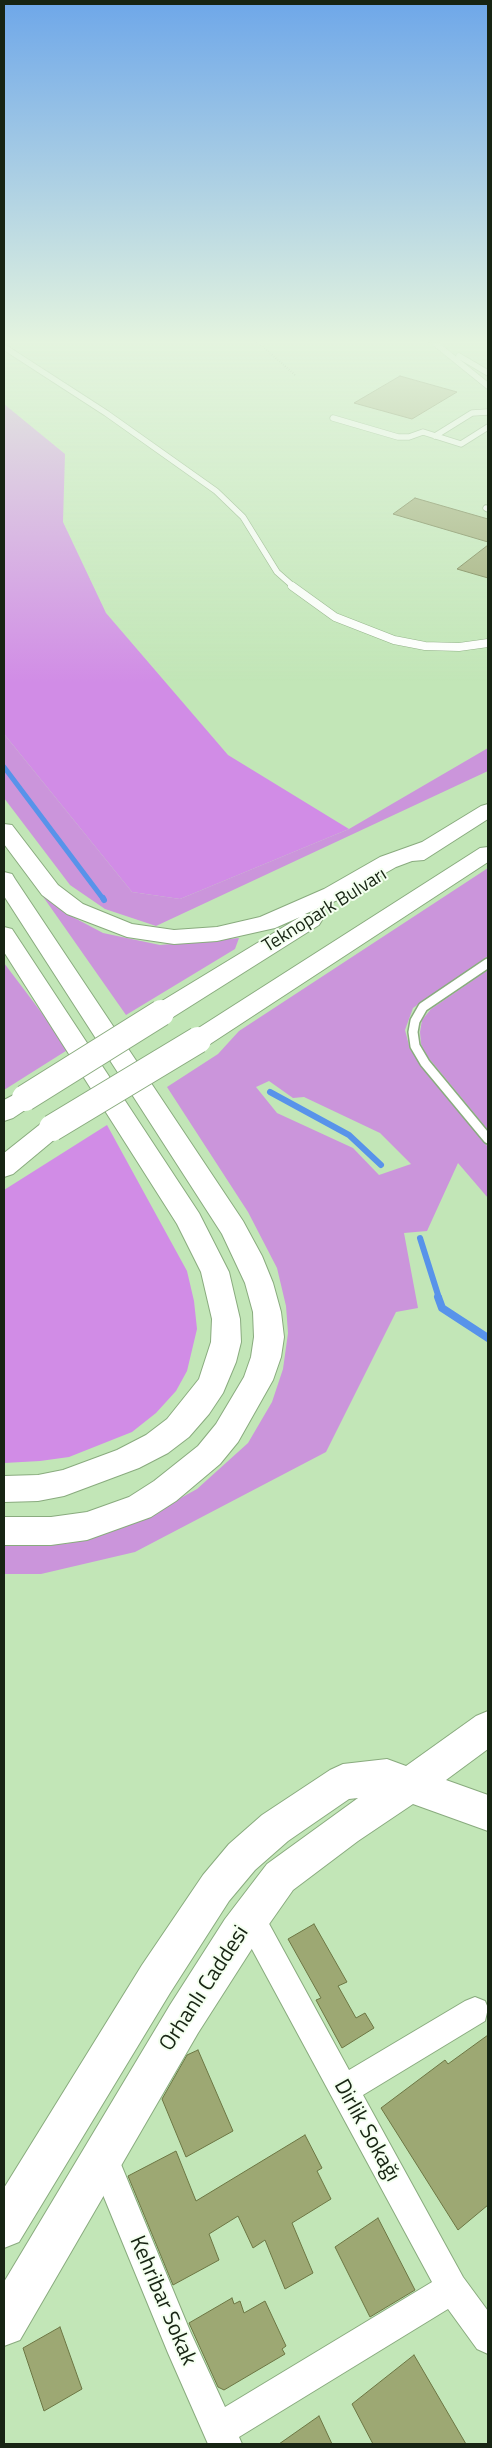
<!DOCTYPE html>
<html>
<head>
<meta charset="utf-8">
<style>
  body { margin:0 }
  #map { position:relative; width:492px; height:2448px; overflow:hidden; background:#c2e6b7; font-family:"Titillium Web",sans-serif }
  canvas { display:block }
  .frame { position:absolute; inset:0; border:5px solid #172413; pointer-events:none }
</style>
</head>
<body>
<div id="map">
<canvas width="492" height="2448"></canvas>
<div class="frame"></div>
</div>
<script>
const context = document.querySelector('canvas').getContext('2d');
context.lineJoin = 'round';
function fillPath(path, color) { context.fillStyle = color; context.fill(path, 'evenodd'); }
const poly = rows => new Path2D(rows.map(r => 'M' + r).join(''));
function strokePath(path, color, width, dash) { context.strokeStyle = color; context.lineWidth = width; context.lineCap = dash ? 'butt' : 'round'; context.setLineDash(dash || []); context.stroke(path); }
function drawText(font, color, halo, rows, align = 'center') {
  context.font = font + ' "Titillium Web",sans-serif'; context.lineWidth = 4; context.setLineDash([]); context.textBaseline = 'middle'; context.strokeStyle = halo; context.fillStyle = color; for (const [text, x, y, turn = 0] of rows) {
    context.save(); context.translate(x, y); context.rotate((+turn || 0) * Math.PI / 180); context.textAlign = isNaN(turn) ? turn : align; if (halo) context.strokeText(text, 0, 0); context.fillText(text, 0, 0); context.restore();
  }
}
const green = poly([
  [4,734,132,892,180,899,349,829,488,748,488,771,156,926,105,909,70,885,4,798],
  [488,868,488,956,413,1008,405,1030,410,1049,427,1074,488,1147,488,1198,458,1163,427,1231,404,1233,418,1308,396,1312,326,1452,135,1552,41,1574,4,1574,4,1545,66,1544,141,1520,197,1489,248,1443,272,1402,283,1369,288,1333,286,1306,277,1268,248,1212,167,1087,218,1054,239,1031],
  [269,1081,293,1098,304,1097,380,1133,411,1164,379,1175,353,1148,277,1113,256,1087],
  [37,888,69,915,103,933,160,945,239,938,235,949,126,1015],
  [4,963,69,1049,4,1090],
  [488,970,488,1130,427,1056,421,1044,420,1032,422,1020,431,1009]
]);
const forest = poly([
  [4,404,65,454,63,522,106,613,228,755,349,829,180,899,132,892,4,734],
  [107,1125,187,1271,194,1301,197,1329,187,1371,176,1391,156,1413,132,1432,69,1457,40,1461,4,1463,4,1190]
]);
const streamFar2 = poly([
  [4,767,104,900]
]);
const streamFar1 = poly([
  [103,898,104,900],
  [270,1092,349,1135,381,1165],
  [420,1238,439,1298]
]);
const stream = poly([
  [438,1297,442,1308,488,1338]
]);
const building = poly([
  [400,376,457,392,412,419,354,403,400,376],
  [415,498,488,519,488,542,393,514,415,498],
  [488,545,488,578,457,569,488,545],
  [314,1924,347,1982,338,1986,356,2018,365,2013,374,2028,342,2048,316,2000,321,1998,288,1939,314,1924],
  [488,2035,488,2205,458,2230,381,2108,445,2060,448,2064,488,2035],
  [198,2050,233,2131,186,2157,162,2099,187,2055,198,2050],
  [305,2135,322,2168,317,2171,331,2199,292,2223,313,2273,285,2289,265,2240,253,2248,238,2216,209,2234,219,2260,173,2285,128,2176,176,2151,196,2201,305,2135],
  [378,2218,415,2290,370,2317,335,2247,378,2218],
  [232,2298,234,2304,240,2301,244,2313,265,2301,286,2346,282,2349,285,2354,224,2390,218,2387,189,2323,232,2298],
  [60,2327,82,2389,44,2411,23,2348,60,2327],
  [414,2355,466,2444,373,2444,352,2404,414,2355],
  [319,2416,332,2444,279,2444,319,2416]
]);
const path = poly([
  [255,340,295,375]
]);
const laneFar2 = poly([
  [431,340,488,386],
  [4,347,106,413,216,491,243,517,277,572,294,587],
  [459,356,488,373],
  [333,418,398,437,409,437,423,432,461,444,488,427],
  [435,436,472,413,488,412],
  [486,508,488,509]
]);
const laneFar1 = poly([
  [292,586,335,617,394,640,425,646,459,647,488,643]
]);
const lane = poly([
  [488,963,423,1007,415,1021,413,1032,415,1046,425,1063,488,1139]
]);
const street = poly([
  [251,1905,261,1909,349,2070,465,2001,475,1997,485,2001,488,2008,485,2021,363,2095,463,2277,488,2311,488,2354,477,2349,448,2309,239,2437,242,2444,208,2444,168,2353,87,2156,91,2145,102,2141,113,2145,190,2331,225,2407,432,2282,241,1929,237,1919,241,1909,251,1905]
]);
const secondary = poly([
  [488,1711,488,1749,446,1780,488,1795,488,1831,413,1804,358,1841,293,1890,253,1947,198,2033,20,2340,4,2346,4,2282,170,2005,225,1919,267,1864,358,1798,349,1799,288,1841,255,1870,229,1901,170,1993,19,2242,4,2248,4,2188,142,1965,203,1875,229,1844,262,1815,330,1770,343,1764,387,1759,406,1766,476,1716,488,1711]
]);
const highway = poly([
  [488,804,488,819,424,860,412,861,396,867,340,899,305,914,319,915,322,920,319,925,170,1019,161,1021,152,1019,149,1013,152,1007,300,917,275,928,217,941,174,944,127,937,67,914,42,895,4,844,4,824,12,825,58,885,83,904,132,924,174,930,217,927,260,917,324,889,380,857,422,842,481,806,488,804],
  [488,847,488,862,207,1046,198,1048,189,1046,186,1040,189,1034,480,848,488,847],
  [4,872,12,874,15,879,243,1221,262,1256,273,1283,281,1312,284,1337,281,1357,273,1380,238,1442,220,1464,176,1501,151,1517,87,1540,51,1545,4,1545,4,1517,51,1517,87,1512,129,1497,154,1481,198,1446,216,1424,244,1377,251,1357,254,1337,253,1312,245,1283,222,1234,4,896,4,872],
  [4,927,12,929,199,1213,229,1272,240,1319,241,1342,236,1362,223,1393,209,1414,189,1437,168,1453,139,1468,64,1496,38,1501,4,1502,4,1476,38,1475,63,1470,117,1450,146,1435,167,1419,199,1379,211,1342,212,1319,201,1272,177,1224,4,952,4,927],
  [25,1089,34,1092,38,1098,34,1104,13,1118,4,1121,4,1100,25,1089],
  [52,1119,61,1122,65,1128,61,1134,13,1174,4,1177,4,1153,43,1122,52,1119]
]);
const highwayBridge = poly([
  [25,1098,161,1013],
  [52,1128,198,1040]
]);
const streetNames = [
  ["Teknopark Bulvarı",325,911,-32]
];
const nearStreetnames = [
  ["Orhanlı Caddesi",205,1989,-57],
  ["Dirlik Sokağı",366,2131,61],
  ["Kehribar Sokak",162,2301,67]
];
fillPath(green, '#cb95db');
fillPath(forest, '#d18ce6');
strokePath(streamFar2, '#5893ea', 5);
strokePath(streamFar1, '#5893ea', 6);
strokePath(stream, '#5893ea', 8);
fillPath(building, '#9da873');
strokePath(building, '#6c7643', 1);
strokePath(laneFar2, '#89ab7e', 7);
strokePath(laneFar1, '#89ab7e', 9);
strokePath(lane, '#89ab7e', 12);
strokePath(street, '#89ab7e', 2);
strokePath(secondary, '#89ab7e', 2);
strokePath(highway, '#89ab7e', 2);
strokePath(path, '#647c5d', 2, [0.5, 2]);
strokePath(laneFar2, '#fff', 5.5);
strokePath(laneFar1, '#fff', 8);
strokePath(lane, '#fff', 9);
fillPath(street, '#fff');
fillPath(secondary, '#fff');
fillPath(highway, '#fff');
strokePath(highwayBridge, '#89ab7e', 28, []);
strokePath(highwayBridge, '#fff', 26);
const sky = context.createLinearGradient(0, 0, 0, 683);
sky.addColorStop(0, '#6ea7e9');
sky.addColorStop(0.5, '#e4f4df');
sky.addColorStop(1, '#e4f4df00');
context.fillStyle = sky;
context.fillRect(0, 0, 492, 683);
drawText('19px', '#172413', '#f4fff0', streetNames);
drawText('22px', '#172413', '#f4fff0', nearStreetnames);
</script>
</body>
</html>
